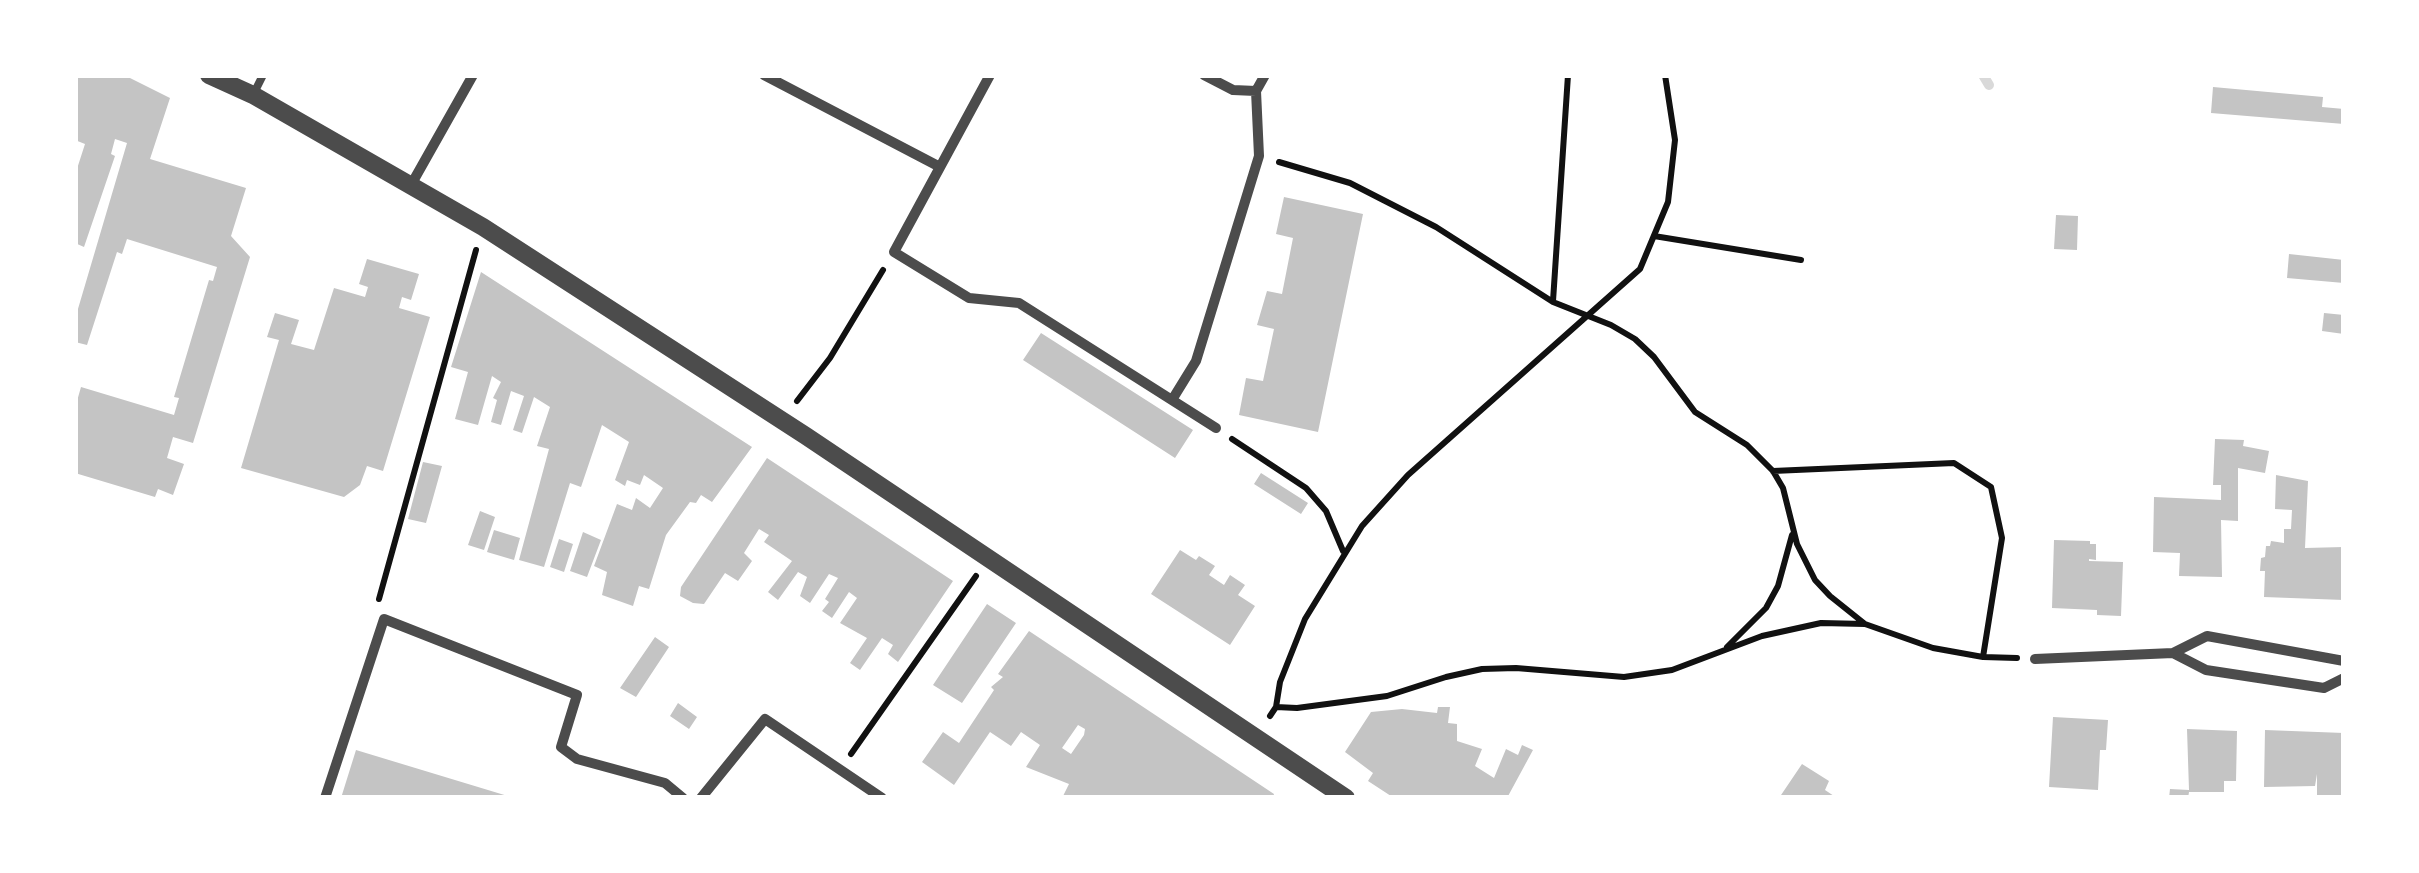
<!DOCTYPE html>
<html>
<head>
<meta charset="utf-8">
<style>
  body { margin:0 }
  #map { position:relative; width:2419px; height:873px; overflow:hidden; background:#fff; font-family:Commissioner,sans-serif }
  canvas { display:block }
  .frame { position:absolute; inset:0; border:78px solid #fff; pointer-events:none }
</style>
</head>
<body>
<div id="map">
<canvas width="2419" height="873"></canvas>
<div class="frame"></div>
</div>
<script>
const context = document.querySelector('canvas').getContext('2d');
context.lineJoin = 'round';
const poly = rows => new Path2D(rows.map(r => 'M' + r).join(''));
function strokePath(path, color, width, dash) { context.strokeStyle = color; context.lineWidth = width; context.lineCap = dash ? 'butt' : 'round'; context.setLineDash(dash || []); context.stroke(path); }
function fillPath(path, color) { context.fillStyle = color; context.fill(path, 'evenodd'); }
const stream = poly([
  [1983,75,1989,85]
]);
const building = poly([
  [75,75,124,75,170,98,150,159,246,188,231,236,250,257,193,443,173,437,167,458,184,464,173,495,158,489,155,497,75,473,75,408,81,387,174,415,179,398,174,397,209,280,213,281,217,267,127,239,122,254,117,252,87,345,75,342,75,319,127,143,115,139,111,154,115,156,84,247,75,243,75,175,85,144,75,140],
  [2213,87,2323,97,2322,107,2344,109,2344,124,2211,113],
  [1284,197,1363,214,1318,432,1239,415,1246,378,1263,381,1274,329,1257,325,1267,291,1282,294,1293,238,1276,234],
  [2056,215,2078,216,2077,250,2054,249],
  [2289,254,2344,260,2344,283,2287,278],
  [367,259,419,274,411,300,402,297,399,308,430,317,383,471,367,466,360,485,344,497,241,468,279,340,267,337,275,313,299,320,291,344,314,350,334,288,365,297,368,287,359,284],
  [481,272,752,447,712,502,701,495,696,503,690,502,666,535,649,589,639,586,633,606,602,595,607,572,594,566,617,504,632,510,636,498,650,508,663,488,644,475,640,485,627,480,625,486,615,480,629,442,602,425,581,487,570,483,544,567,519,560,549,449,537,446,550,407,534,397,522,433,513,430,524,396,511,391,501,425,491,422,497,400,493,398,501,382,492,376,478,425,455,419,468,372,451,367],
  [2324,313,2344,315,2344,334,2322,331],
  [1041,333,1193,430,1175,458,1023,360],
  [2215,439,2244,440,2243,446,2269,451,2265,473,2238,468,2238,521,2221,520,2222,577,2179,576,2180,553,2153,552,2154,497,2221,500,2221,485,2213,485],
  [767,458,953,581,898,662,888,654,893,645,882,638,860,670,850,663,867,638,840,623,857,598,849,592,832,618,822,611,829,602,825,599,838,578,829,574,810,603,800,596,807,577,798,572,778,600,768,592,792,561,764,542,769,535,759,529,744,553,752,561,738,581,725,573,704,604,693,603,680,596,681,587],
  [423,462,442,466,426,523,408,519],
  [1261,473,1308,503,1301,514,1254,484],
  [2276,475,2308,481,2305,548,2344,547,2344,600,2264,597,2265,571,2260,571,2261,558,2265,557,2266,546,2270,546,2271,541,2284,543,2284,529,2291,529,2292,510,2275,509],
  [480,511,495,517,484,550,468,545],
  [494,530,520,538,514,560,487,552],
  [583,532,601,540,587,577,570,571],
  [559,539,573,544,564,572,550,567],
  [2054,540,2090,541,2090,544,2096,544,2096,560,2089,559,2089,561,2123,562,2121,616,2097,615,2097,610,2052,608],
  [1180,550,1196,560,1199,556,1215,566,1209,575,1224,585,1230,575,1245,585,1238,595,1255,606,1230,645,1151,594],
  [987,604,1016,623,962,703,933,685],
  [1029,631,1274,794,1273,798,1062,798,1069,784,1026,767,1040,745,1021,732,1011,746,990,732,954,785,922,762,943,732,959,743,994,690,991,687,1003,677,998,674],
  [1078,725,1085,729,1084,735,1071,754,1062,748],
  [655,637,669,647,636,697,620,688],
  [678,703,697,717,689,729,670,716],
  [1438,707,1450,707,1448,723,1457,724,1457,741,1482,749,1475,766,1494,778,1506,749,1518,755,1522,745,1533,750,1507,798,1394,798,1368,781,1373,773,1345,752,1371,712,1402,709,1437,713],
  [2053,717,2108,720,2106,750,2100,750,2098,790,2049,787],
  [2187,729,2237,731,2236,781,2224,781,2224,792,2189,792,2188,798,2169,798,2170,789,2189,790],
  [2265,730,2344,733,2344,798,2317,798,2317,774,2315,786,2264,787],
  [356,750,511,797,511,798,341,798],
  [1802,764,1829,781,1825,790,1837,798,1779,798]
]);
const path = poly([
  [1279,162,1350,183,1436,227,1553,302,1611,325,1635,339,1654,357,1695,412,1747,445,1773,471,1783,488,1797,544,1815,580,1830,596,1865,624],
  [1654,236,1801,260],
  [1553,301,1568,75],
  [797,401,830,358,883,270],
  [1232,439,1306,488,1326,511,1343,551],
  [1773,471,1954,463,1991,487,2002,538,1983,657],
  [379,599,476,250],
  [1727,647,1766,608,1778,586,1792,535],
  [1276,707,1297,708,1387,696,1446,677,1482,669,1516,668,1624,677,1672,670,1762,636,1821,623,1865,624,1933,648,1983,657,2017,658],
  [1270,716,1276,707,1280,682,1305,619,1362,526,1408,475,1640,269,1668,202,1675,140,1665,75],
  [851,754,976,576]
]);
const service = poly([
  [254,93,263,75]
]);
const minor = poly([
  [764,75,940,167],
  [990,75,894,252,969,298,1019,303,1216,428],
  [1204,75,1233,90,1256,91,1265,75],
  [411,185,473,75],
  [1172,400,1196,361,1259,156,1256,91],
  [2173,653,2206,670,2324,688,2344,678],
  [2035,659,2173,653,2207,636,2344,661],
  [325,798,384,619,577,695,561,747,577,759,665,783,683,798],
  [701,798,765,719,882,798]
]);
const tertiary = poly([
  [209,75,253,95,483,227,806,436,1346,798]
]);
strokePath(stream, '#d9d9d9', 10);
fillPath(building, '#c4c4c4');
strokePath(path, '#111', 6);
strokePath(service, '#4c4c4c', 8);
strokePath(minor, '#4c4c4c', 10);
strokePath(tertiary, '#4c4c4c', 18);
</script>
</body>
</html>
